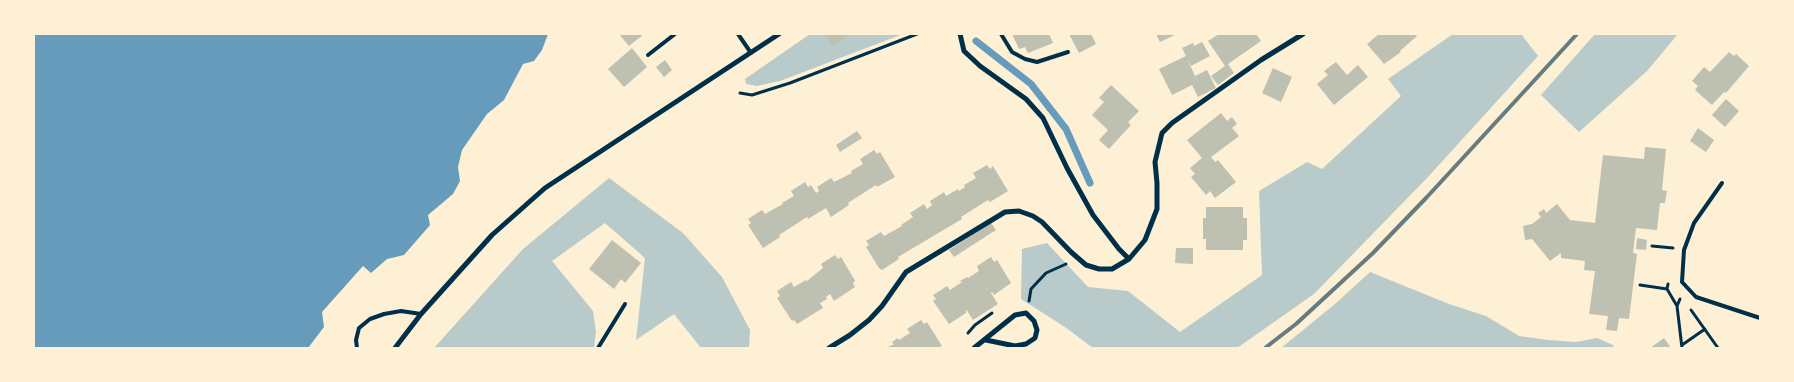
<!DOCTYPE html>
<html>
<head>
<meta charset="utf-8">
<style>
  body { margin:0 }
  #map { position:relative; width:1794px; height:382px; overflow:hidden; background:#fdf0d5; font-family:Mulish,sans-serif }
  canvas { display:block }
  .frame { position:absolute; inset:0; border:35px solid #fdf0d5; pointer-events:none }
</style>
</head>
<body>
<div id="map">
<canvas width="1794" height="382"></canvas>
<div class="frame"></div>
</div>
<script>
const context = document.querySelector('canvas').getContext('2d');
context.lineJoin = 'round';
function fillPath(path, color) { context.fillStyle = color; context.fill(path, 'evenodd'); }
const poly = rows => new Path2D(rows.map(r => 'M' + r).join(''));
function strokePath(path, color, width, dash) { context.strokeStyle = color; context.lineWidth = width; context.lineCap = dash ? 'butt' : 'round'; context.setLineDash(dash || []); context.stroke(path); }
const green = poly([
  [810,34,903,34,780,81,757,86,746,84,745,79],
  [1453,34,1521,34,1538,56,1428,177,1314,294,1237,348,1093,348,1065,327,1021,299,1022,249,1047,243,1088,287,1128,291,1180,332,1262,275,1259,191,1307,162,1322,169,1401,96,1388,79],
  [1595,34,1678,34,1647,71,1579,132,1541,95],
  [609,178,683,233,722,277,750,330,749,348,701,348,674,314,636,340,645,258,605,223,552,261,593,311,596,332,594,348,434,348,523,249],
  [1370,272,1449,304,1486,316,1519,336,1548,340,1576,342,1597,338,1613,345,1614,348,1281,348,1335,304]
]);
const water = poly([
  [34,34,548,34,542,50,534,61,523,64,504,100,487,114,462,150,458,167,460,181,453,194,428,215,430,225,404,255,387,259,371,273,363,266,322,312,324,327,308,348,34,348]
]);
const stream = poly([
  [976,41,1031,84,1066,129,1090,183]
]);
const building = poly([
  [619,34,644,34,629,46],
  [824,34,844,34,847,37,833,46],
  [1012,34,1049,34,1053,43,1028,53,1025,47,1019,49],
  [1069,34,1091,34,1096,44,1079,53],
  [1156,34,1177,34,1160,42],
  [1219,34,1256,34,1261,41,1228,64,1234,73,1218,85,1211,76,1225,66,1208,41],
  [1379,34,1415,34,1417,36,1400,51,1401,52,1384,64,1367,44],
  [1202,42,1210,56,1191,66,1187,59,1198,82,1195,76,1207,70,1216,88,1198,97,1192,85,1172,95,1159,69,1186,56,1182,48,1193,43,1194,46],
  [632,48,647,67,624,87,608,69],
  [1729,52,1734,56,1736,54,1749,66,1726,93,1724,92,1712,105,1695,90,1698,86,1692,81,1704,67,1710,72],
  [665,60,672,70,664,77,656,67],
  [1336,62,1347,75,1358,65,1368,77,1334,105,1317,84,1328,75,1324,71],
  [1273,68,1292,77,1281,102,1262,93],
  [1111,85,1139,111,1128,122,1131,125,1109,149,1099,140,1108,130,1092,115,1104,102,1099,98],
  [1726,99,1739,111,1725,127,1712,115],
  [1221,113,1227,121,1232,117,1237,124,1232,128,1239,136,1211,157,1215,162,1218,160,1236,182,1215,198,1210,191,1206,195,1191,177,1195,174,1190,168,1202,158,1187,140],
  [1698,128,1714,140,1706,152,1690,141],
  [857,131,862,138,840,152,836,145],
  [1645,147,1666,149,1662,190,1667,191,1665,203,1660,203,1657,230,1636,228,1633,253,1637,254,1629,319,1619,318,1617,331,1606,330,1608,316,1589,314,1595,271,1584,270,1585,261,1561,258,1561,253,1550,261,1532,239,1525,240,1523,226,1532,224,1541,217,1538,213,1544,209,1546,213,1557,204,1570,220,1595,223,1603,155,1644,159],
  [874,150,877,154,880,152,895,177,877,187,876,185,848,203,849,205,831,217,826,208,808,219,807,217,779,235,780,237,763,248,748,225,751,223,748,219,762,210,765,214,783,204,782,203,794,196,791,191,805,182,808,187,811,185,816,193,819,191,817,187,831,178,834,182,852,173,851,171,863,164,860,159],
  [987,165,990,169,993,166,1008,191,990,202,988,200,961,217,962,219,898,257,899,259,882,270,879,268,866,247,869,245,866,241,881,232,884,236,902,226,901,225,913,217,910,213,924,204,927,209,932,205,930,201,944,192,946,196,958,189,959,191,965,187,964,185,976,178,973,173],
  [1206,207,1243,207,1243,218,1247,218,1247,240,1243,240,1243,250,1206,250,1206,239,1203,239,1203,218,1206,218],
  [991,223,996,230,954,257,949,250],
  [1637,238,1647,240,1646,250,1636,249],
  [612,240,641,263,625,283,621,279,614,289,589,269],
  [1176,248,1193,248,1193,264,1175,263],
  [835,255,838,259,841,257,854,279,855,281,853,283,855,287,834,301,830,294,826,297,827,299,820,303,823,308,797,324,794,320,792,321,777,298,780,296,777,291,791,282,794,287,806,280,807,281,823,268,821,264],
  [991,257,994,262,997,260,1011,283,994,295,992,292,991,293,998,304,973,320,966,309,966,313,949,324,933,301,936,299,933,295,947,286,950,290,962,282,960,281,967,277,968,278,979,271,977,266],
  [921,320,924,324,927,322,942,346,938,348,886,348,892,345,894,345,892,342,898,338,899,340,910,333,907,329],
  [1664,338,1671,348,1650,348]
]);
const path = poly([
  [740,93,752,95,790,83,917,34],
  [1652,246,1673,248],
  [1668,284,1667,289,1677,306],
  [1640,285,1667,289],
  [1680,299,1677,306,1682,348],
  [1029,301,1031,289,1046,273,1066,264],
  [1691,310,1718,348],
  [968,333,975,325,992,313],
  [1682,345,1705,329]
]);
const service = poly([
  [738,34,751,53],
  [1001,34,1012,52,1025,59,1037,62,1068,52],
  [648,55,675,34],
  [1722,183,1694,223,1684,250,1682,282,1696,297,1760,318],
  [357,348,356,340,359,328,370,319,384,314,401,311,421,314],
  [598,348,625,304]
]);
const minor = poly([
  [960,34,964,51,980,66,1026,99,1043,118,1067,168,1093,215,1119,249,1129,259],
  [395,348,421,314,492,235,545,188,779,34],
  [829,348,850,335,869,320,882,306,906,272,1005,212,1019,211,1033,216,1042,222,1071,252,1086,265,1099,269,1112,269,1129,259,1145,240,1157,209,1157,183,1155,162,1162,133,1172,123,1261,60,1303,34],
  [974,348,1015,315,1026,313,1034,321,1037,330,1035,338,1026,344,1015,346,986,340]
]);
const rail = poly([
  [1265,348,1296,324,1373,253,1427,197,1577,34]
]);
fillPath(green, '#b9caca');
fillPath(water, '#669bbc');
strokePath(stream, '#669bbc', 7);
fillPath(building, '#bec0b2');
strokePath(path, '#003049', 3);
strokePath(service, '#003049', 4);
strokePath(minor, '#003049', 5);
strokePath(rail, '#657d81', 4);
</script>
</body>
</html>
